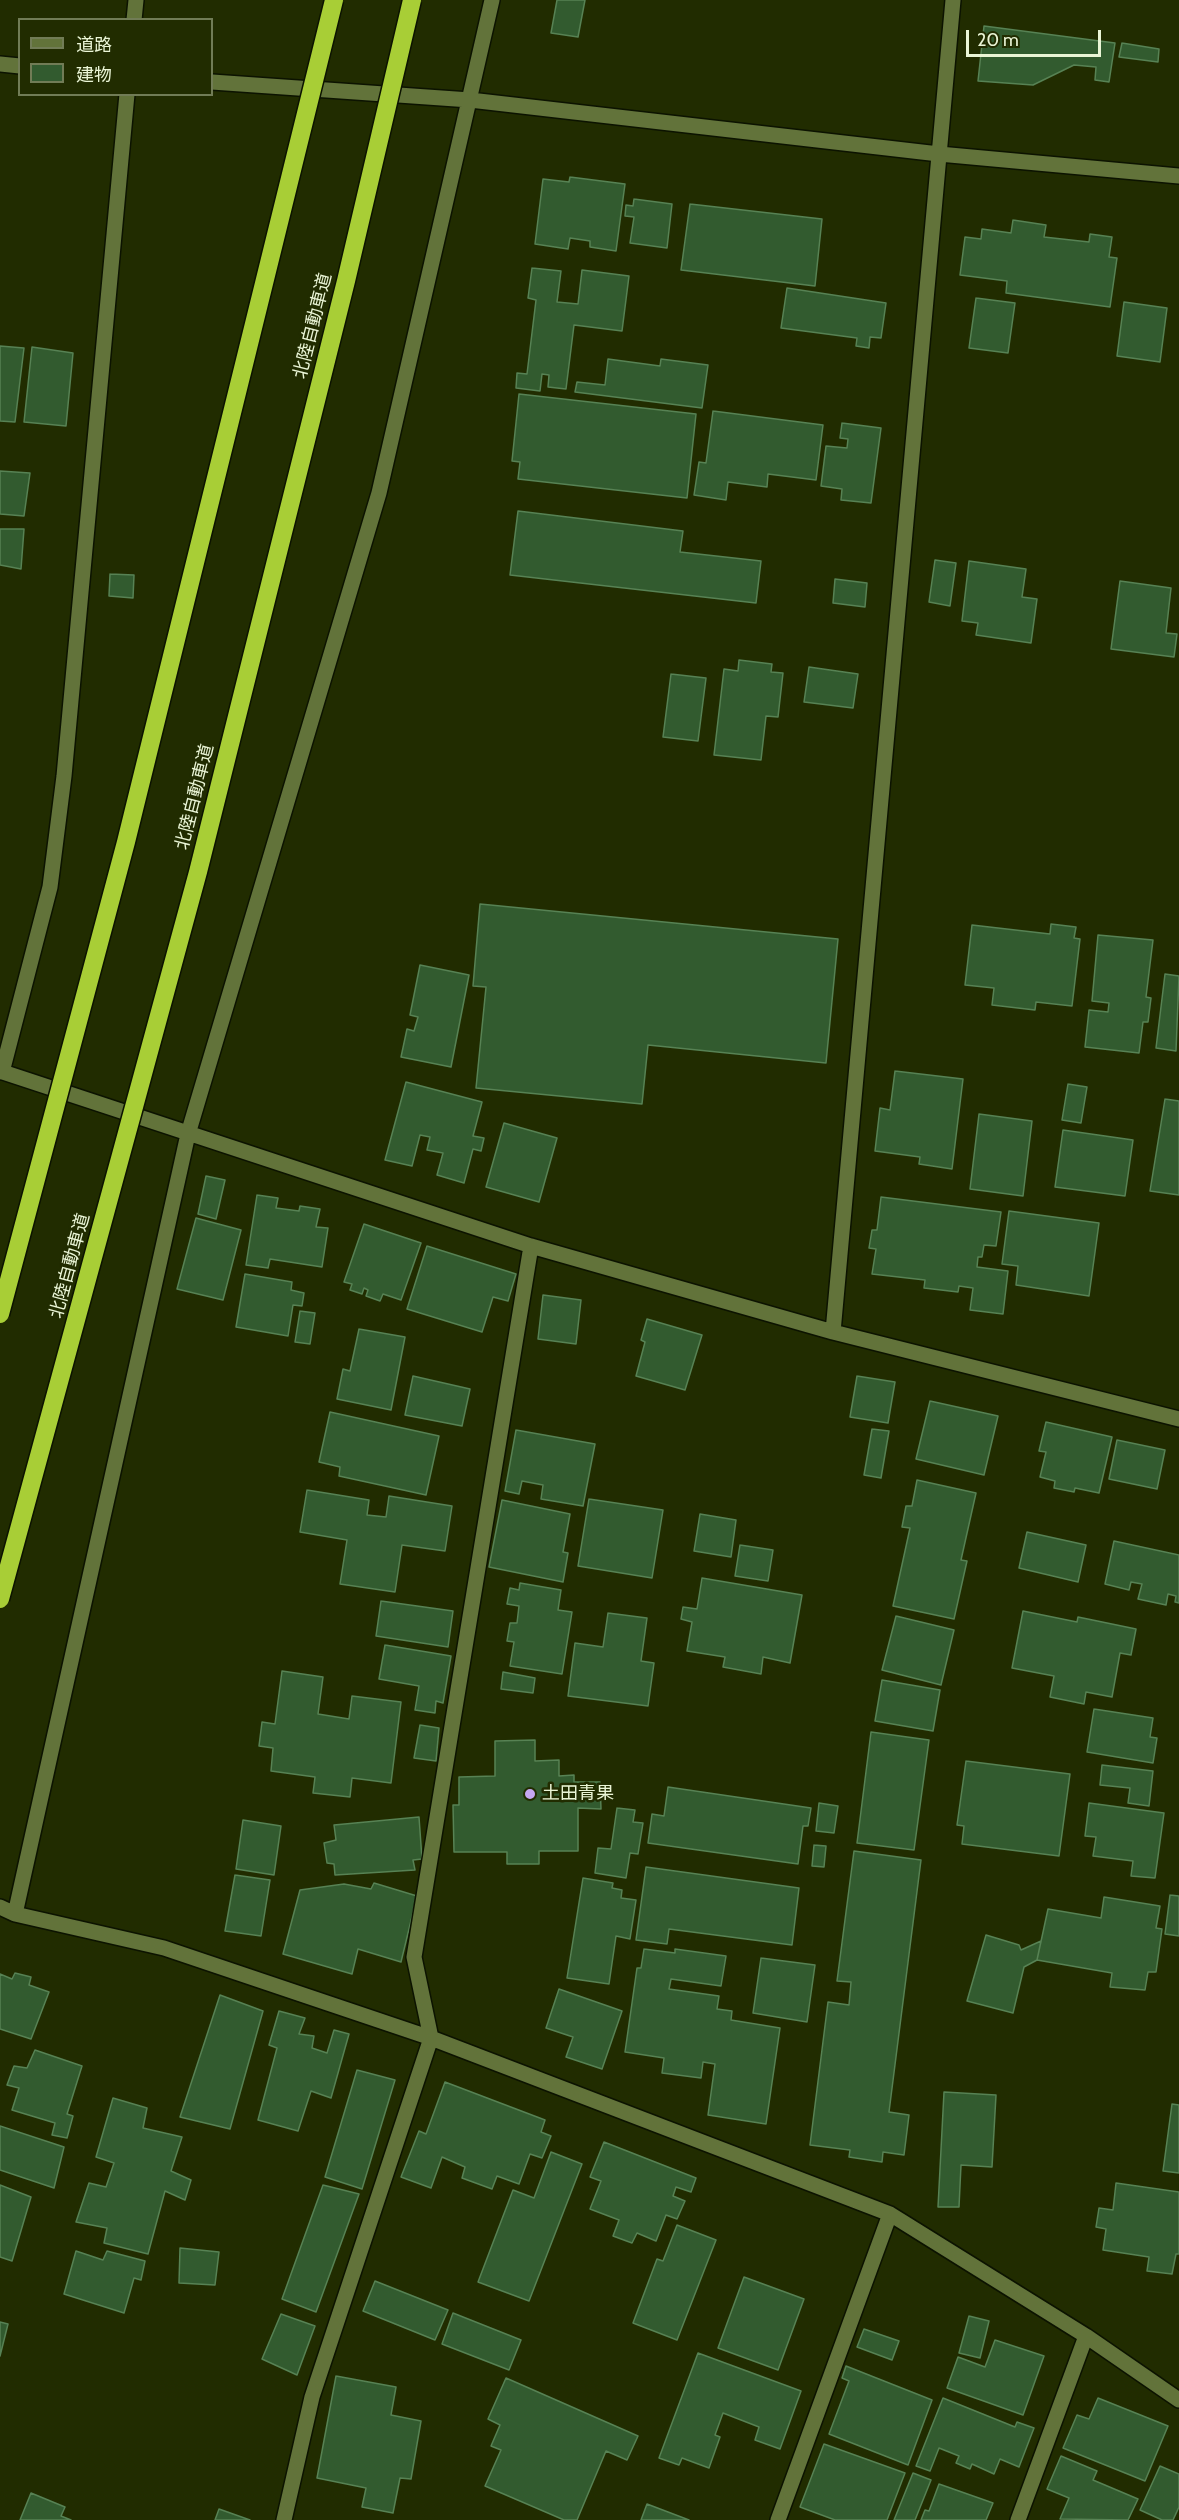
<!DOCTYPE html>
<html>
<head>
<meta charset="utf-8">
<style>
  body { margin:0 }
  #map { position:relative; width:1179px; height:2520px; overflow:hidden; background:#212c00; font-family:Cabin,"Noto Sans JP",sans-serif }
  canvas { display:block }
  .legend { position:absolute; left:18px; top:18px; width:195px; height:78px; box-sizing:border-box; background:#212c00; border:2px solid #717c56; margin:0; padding:8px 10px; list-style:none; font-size:18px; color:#eaf5d6 }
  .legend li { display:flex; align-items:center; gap:12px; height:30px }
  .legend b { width:30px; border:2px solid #717c56 }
  .scale { position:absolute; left:966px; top:30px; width:135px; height:27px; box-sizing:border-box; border:3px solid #eaf5d6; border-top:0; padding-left:8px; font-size:18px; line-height:21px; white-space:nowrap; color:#eaf5d6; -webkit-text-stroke:4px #212c00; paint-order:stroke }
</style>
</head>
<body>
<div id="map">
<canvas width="1179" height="2520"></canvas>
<ul class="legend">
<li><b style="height:8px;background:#62733a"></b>道路</li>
<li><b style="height:16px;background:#325b2f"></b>建物</li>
</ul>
<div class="scale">20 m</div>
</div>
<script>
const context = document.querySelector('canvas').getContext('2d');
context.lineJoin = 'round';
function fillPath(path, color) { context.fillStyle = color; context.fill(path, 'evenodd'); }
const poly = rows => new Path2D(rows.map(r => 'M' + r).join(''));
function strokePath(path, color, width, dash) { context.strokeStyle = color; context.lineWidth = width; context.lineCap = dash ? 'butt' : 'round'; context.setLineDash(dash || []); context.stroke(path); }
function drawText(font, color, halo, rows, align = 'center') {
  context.font = font + ' Cabin,"Noto Sans JP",sans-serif'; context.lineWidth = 5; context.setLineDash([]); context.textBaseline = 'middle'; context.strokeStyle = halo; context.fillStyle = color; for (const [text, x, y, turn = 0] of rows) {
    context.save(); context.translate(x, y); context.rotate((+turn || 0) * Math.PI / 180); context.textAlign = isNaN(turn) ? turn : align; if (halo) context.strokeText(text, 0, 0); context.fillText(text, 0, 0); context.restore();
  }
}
const building = poly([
  [557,0,585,0,578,37,551,33,557,0],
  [984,26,1115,43,1109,82,1095,80,1096,67,1074,65,1033,85,978,81,984,26],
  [1122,43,1159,49,1158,62,1119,57,1122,43],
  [570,177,625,184,616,251,590,247,590,241,570,238,568,249,535,244,543,179,569,182,570,177],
  [634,199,672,204,667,248,630,243,634,217,625,216,626,205,633,206,634,199],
  [690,204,822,219,815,286,681,270,690,204],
  [1013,220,1046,225,1044,237,1089,242,1090,234,1112,237,1109,257,1117,258,1110,307,1006,293,1007,281,960,275,965,237,981,239,982,229,1011,233,1013,220],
  [532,268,561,271,557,302,578,304,582,270,629,276,622,331,574,325,566,389,548,387,549,375,542,374,540,391,516,388,517,373,527,374,536,300,528,298,532,268],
  [787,288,886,303,881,338,870,337,869,348,856,346,857,338,781,328,787,288],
  [976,298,1015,303,1008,353,969,348,976,298],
  [1124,302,1167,308,1160,362,1117,356,1124,302],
  [0,346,24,348,15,422,0,421,0,346],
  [32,347,73,353,66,426,24,422,32,347],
  [608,359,660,366,661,359,708,365,702,408,575,392,577,382,605,385,608,359],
  [519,394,696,414,687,498,518,479,520,462,512,461,519,394],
  [713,411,823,425,816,480,768,474,767,487,728,482,726,500,694,495,699,462,706,463,713,411],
  [842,423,881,428,871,503,841,500,842,489,821,486,826,446,847,448,848,439,840,438,842,423],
  [0,471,30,473,24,516,0,514,0,471],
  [518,511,683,531,680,552,761,561,756,603,510,575,518,511],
  [0,529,24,529,21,569,0,565,0,529],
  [935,560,956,563,950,606,929,602,935,560],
  [969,561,1026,569,1022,597,1037,599,1031,643,976,635,978,623,962,621,969,561],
  [110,574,134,575,133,598,109,596,110,574],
  [835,579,867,583,865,607,833,603,835,579],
  [1120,581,1171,588,1166,633,1177,634,1174,657,1111,649,1120,581],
  [739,660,772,664,771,672,783,673,778,717,766,716,761,760,714,755,724,669,738,671,739,660],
  [809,667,858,674,853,708,804,702,809,667],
  [671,674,706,678,698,741,663,737,671,674],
  [480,904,838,939,826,1063,648,1045,642,1104,476,1088,486,987,473,986,480,904],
  [1051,924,1076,927,1074,938,1080,939,1072,1006,1036,1002,1035,1010,992,1005,994,988,965,985,972,925,1050,934,1051,924],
  [1098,935,1153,940,1146,997,1151,998,1148,1022,1143,1022,1139,1053,1085,1047,1089,1010,1108,1012,1109,1003,1092,1001,1098,935],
  [420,965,469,975,451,1067,401,1057,407,1029,414,1031,418,1017,410,1015,420,965],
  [1165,974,1179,976,1176,1051,1156,1048,1165,974],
  [895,1071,963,1079,952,1169,919,1164,920,1157,875,1151,880,1108,890,1110,895,1071],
  [406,1082,482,1102,473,1136,484,1138,481,1151,473,1149,464,1183,437,1175,443,1153,427,1150,430,1137,420,1135,412,1166,385,1160,406,1082],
  [1068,1084,1087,1087,1081,1123,1062,1120,1068,1084],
  [1165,1099,1179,1101,1179,1195,1150,1191,1165,1099],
  [979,1114,1032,1121,1023,1196,970,1189,979,1114],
  [504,1123,557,1138,539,1202,486,1187,504,1123],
  [1063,1130,1133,1140,1125,1196,1055,1187,1063,1130],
  [206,1176,225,1180,216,1219,198,1214,206,1176],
  [257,1195,278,1198,276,1208,299,1211,300,1206,320,1209,316,1227,328,1228,322,1267,270,1259,268,1268,246,1265,257,1195],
  [881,1197,1001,1212,996,1246,984,1245,982,1257,978,1257,977,1267,1008,1271,1003,1314,970,1310,973,1288,959,1286,958,1292,924,1288,925,1280,872,1274,876,1249,869,1248,872,1230,877,1230,881,1197],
  [1009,1211,1099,1223,1089,1296,1016,1285,1018,1266,1002,1264,1009,1211],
  [196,1218,241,1230,223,1300,177,1289,196,1218],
  [364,1224,421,1243,401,1300,383,1294,380,1301,366,1296,368,1290,364,1288,362,1294,350,1290,352,1284,344,1282,364,1224],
  [427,1246,516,1274,508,1301,493,1297,482,1332,407,1309,427,1246],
  [245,1274,292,1282,291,1290,304,1293,302,1306,293,1305,288,1336,236,1327,245,1274],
  [543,1295,581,1300,576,1344,538,1339,543,1295],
  [300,1311,315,1313,310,1344,295,1342,300,1311],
  [647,1319,702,1335,685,1390,636,1376,645,1342,641,1340,647,1319],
  [359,1329,405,1337,391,1410,337,1399,343,1369,350,1371,359,1329],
  [413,1376,470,1389,462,1426,405,1415,413,1376],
  [857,1376,895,1382,888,1423,850,1417,857,1376],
  [930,1401,998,1416,984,1475,916,1459,930,1401],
  [330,1412,439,1436,426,1495,339,1476,340,1467,319,1462,330,1412],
  [1046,1422,1112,1437,1099,1493,1075,1488,1074,1492,1054,1488,1055,1481,1040,1477,1046,1452,1039,1451,1046,1422],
  [872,1429,889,1431,881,1478,864,1475,872,1429],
  [516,1430,595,1444,583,1506,541,1499,543,1485,522,1481,519,1494,505,1491,516,1430],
  [1117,1440,1165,1450,1157,1489,1109,1479,1117,1440],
  [917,1480,976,1493,961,1560,967,1561,954,1619,893,1606,910,1528,902,1527,906,1506,912,1506,917,1480],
  [307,1490,369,1500,367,1515,386,1517,389,1496,452,1506,445,1551,402,1545,395,1592,340,1584,347,1540,300,1532,307,1490],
  [589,1499,663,1510,652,1578,578,1566,589,1499],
  [502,1500,570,1514,563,1552,568,1553,563,1582,489,1567,502,1500],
  [700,1514,736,1520,731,1557,694,1551,700,1514],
  [1027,1532,1086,1545,1078,1582,1019,1568,1027,1532],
  [1114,1541,1179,1555,1179,1603,1175,1602,1176,1596,1168,1594,1166,1605,1138,1599,1142,1584,1131,1582,1129,1590,1105,1584,1114,1541],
  [740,1545,773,1550,768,1581,735,1576,740,1545],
  [702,1578,802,1595,790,1663,763,1657,761,1674,723,1667,725,1657,687,1651,692,1622,681,1619,683,1607,697,1609,702,1578],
  [520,1583,561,1590,558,1610,572,1612,562,1674,510,1666,514,1642,507,1641,510,1623,517,1623,519,1606,507,1604,510,1588,519,1590,520,1583],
  [381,1601,453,1611,448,1647,376,1636,381,1601],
  [1023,1611,1077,1622,1078,1617,1136,1629,1131,1655,1120,1653,1112,1697,1086,1692,1084,1704,1050,1697,1054,1676,1012,1668,1023,1611],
  [608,1613,647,1618,641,1661,654,1663,648,1706,568,1696,575,1643,603,1647,608,1613],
  [896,1616,954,1630,941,1685,882,1670,896,1616],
  [385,1645,451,1656,443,1703,436,1701,435,1713,415,1710,419,1686,379,1679,385,1645],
  [282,1671,323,1677,318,1714,349,1719,352,1696,401,1702,391,1783,352,1778,350,1797,313,1793,315,1777,271,1771,273,1748,259,1746,262,1722,275,1724,282,1671],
  [503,1672,535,1678,533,1693,501,1689,503,1672],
  [882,1680,940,1690,933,1731,875,1721,882,1680],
  [1094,1709,1153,1718,1150,1737,1157,1738,1153,1763,1087,1752,1094,1709],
  [420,1725,439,1728,436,1761,414,1758,420,1725],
  [871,1732,929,1740,914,1850,857,1843,871,1732],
  [535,1740,535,1761,559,1760,559,1776,574,1775,574,1782,600,1782,601,1809,578,1808,578,1851,539,1851,539,1864,507,1864,507,1852,454,1852,453,1805,459,1805,459,1777,495,1776,495,1741,535,1740],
  [966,1761,1070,1774,1059,1856,962,1844,964,1826,957,1825,966,1761],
  [1102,1765,1153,1771,1149,1806,1128,1803,1130,1788,1100,1785,1102,1765],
  [668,1787,811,1808,808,1826,803,1826,798,1864,648,1843,652,1814,664,1816,668,1787],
  [819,1803,838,1806,834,1833,816,1831,819,1803],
  [1089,1803,1164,1813,1155,1878,1131,1876,1133,1861,1093,1856,1096,1837,1085,1836,1089,1803],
  [617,1808,635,1810,633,1822,643,1823,638,1854,630,1853,626,1878,595,1873,598,1848,611,1849,617,1808],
  [419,1817,422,1859,413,1860,415,1870,335,1875,334,1864,327,1863,324,1843,336,1840,334,1825,419,1817],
  [243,1820,281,1826,274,1875,236,1869,243,1820],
  [814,1845,826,1846,824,1867,812,1866,814,1845],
  [854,1851,921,1860,889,2112,909,2115,904,2155,883,2152,882,2162,849,2157,850,2150,810,2145,828,2002,849,2005,851,1982,837,1981,854,1851],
  [646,1867,799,1888,792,1945,669,1929,667,1944,636,1940,646,1867],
  [235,1875,270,1880,261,1936,225,1931,235,1875],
  [583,1878,613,1883,612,1888,622,1890,621,1898,636,1900,630,1939,616,1936,609,1984,567,1978,583,1878],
  [374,1883,417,1896,401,1962,358,1949,352,1974,283,1954,300,1890,344,1884,371,1889,374,1883],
  [1170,1895,1179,1896,1179,1936,1165,1934,1170,1895],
  [1104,1897,1160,1906,1156,1928,1162,1929,1156,1972,1148,1972,1145,1990,1110,1987,1112,1973,1037,1960,1048,1909,1101,1918,1104,1897],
  [986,1935,1019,1945,1021,1950,1041,1941,1037,1960,1024,1967,1013,2013,967,2001,986,1935],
  [644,1949,675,1953,675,1949,726,1956,721,1986,671,1979,669,1989,719,1996,717,2009,732,2011,731,2020,780,2028,766,2124,708,2115,715,2064,703,2062,701,2078,662,2073,664,2058,625,2052,637,1968,641,1968,644,1949],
  [761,1958,815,1965,807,2022,753,2013,761,1958],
  [15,1973,31,1977,29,1985,49,1992,31,2039,0,2029,0,1974,12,1979,15,1973],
  [559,1989,622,2011,602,2069,566,2057,573,2037,546,2028,559,1989],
  [220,1995,263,2011,230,2129,180,2117,220,1995],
  [279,2011,305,2018,299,2034,314,2036,312,2048,327,2053,334,2030,349,2034,331,2098,311,2091,298,2131,258,2120,277,2048,269,2045,279,2011],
  [35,2050,82,2066,67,2114,73,2116,67,2138,52,2135,55,2123,12,2110,19,2088,7,2085,14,2066,27,2068,35,2050],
  [357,2070,395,2080,362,2189,325,2177,357,2070],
  [445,2082,545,2120,541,2132,551,2136,542,2158,530,2154,519,2184,497,2176,492,2189,462,2178,465,2167,442,2157,431,2188,401,2177,419,2131,426,2134,445,2082],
  [944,2092,996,2095,992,2167,961,2165,959,2207,938,2207,944,2092],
  [113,2098,147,2108,143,2128,182,2137,171,2171,191,2180,185,2200,165,2191,148,2254,104,2243,107,2228,76,2222,89,2183,106,2187,114,2163,96,2157,113,2098],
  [1172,2104,1179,2105,1179,2173,1163,2171,1172,2104],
  [0,2126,64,2147,54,2188,0,2170,0,2126],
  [604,2142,696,2178,691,2192,676,2187,673,2196,685,2201,677,2219,666,2215,656,2241,637,2233,632,2243,613,2236,619,2220,590,2209,601,2181,590,2177,604,2142],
  [551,2152,582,2164,529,2301,478,2282,513,2190,534,2198,551,2152],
  [1116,2183,1179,2192,1179,2254,1176,2254,1172,2274,1147,2271,1149,2257,1103,2250,1106,2229,1096,2227,1099,2208,1113,2210,1116,2183],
  [0,2185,31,2197,12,2261,0,2257,0,2185],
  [323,2185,359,2194,316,2312,282,2299,323,2185],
  [677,2225,716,2240,677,2340,633,2323,657,2259,663,2261,677,2225],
  [180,2248,219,2252,215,2285,179,2283,180,2248],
  [76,2251,103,2260,107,2251,145,2261,141,2280,134,2278,124,2313,64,2294,76,2251],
  [744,2277,804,2299,778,2370,718,2348,744,2277],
  [375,2281,448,2310,435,2340,363,2311,375,2281],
  [453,2313,521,2340,509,2370,442,2344,453,2313],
  [281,2314,315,2326,297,2375,262,2359,281,2314],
  [969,2316,989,2321,980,2358,959,2353,969,2316],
  [0,2322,8,2324,0,2356,0,2322],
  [864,2329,899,2341,892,2360,857,2347,864,2329],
  [995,2340,1044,2356,1023,2415,947,2388,958,2357,985,2367,995,2340],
  [698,2353,801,2391,780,2449,755,2440,759,2427,723,2413,715,2435,720,2437,709,2468,682,2458,679,2465,659,2458,698,2353],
  [846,2366,932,2400,908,2465,829,2434,849,2381,842,2378,846,2366],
  [336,2376,396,2387,391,2415,421,2421,411,2479,400,2478,393,2513,362,2507,366,2488,317,2478,336,2376],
  [506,2378,638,2436,627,2460,606,2451,577,2520,564,2520,485,2486,501,2450,491,2446,500,2425,488,2419,506,2378],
  [943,2398,1015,2427,1017,2422,1034,2428,1019,2467,1000,2459,994,2474,972,2464,970,2469,956,2463,959,2456,939,2448,930,2471,916,2466,943,2398],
  [1098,2398,1168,2426,1145,2481,1063,2448,1077,2415,1089,2419,1098,2398],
  [824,2444,905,2473,887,2520,835,2520,800,2507,824,2444],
  [1061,2456,1097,2471,1093,2480,1138,2499,1128,2520,1060,2519,1069,2498,1047,2489,1061,2456],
  [1160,2466,1179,2474,1179,2507,1173,2520,1162,2520,1140,2510,1160,2466],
  [913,2473,931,2480,915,2520,894,2520,913,2473],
  [939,2484,993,2503,986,2520,921,2520,925,2510,929,2511,939,2484],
  [31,2493,65,2507,61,2516,71,2520,20,2520,31,2493],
  [647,2504,689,2520,641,2520,647,2504],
  [219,2509,250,2520,215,2520,219,2509]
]);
const minor = poly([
  [134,20,136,0],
  [0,64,20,66],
  [212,82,470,100,939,154,1179,176],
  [0,1071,531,1246,833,1332,1179,1419],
  [2,1072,50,887,64,776,127,94],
  [833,1332,953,0],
  [0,1907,15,1914,164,1948,431,2038,890,2214,1086,2336,1179,2400],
  [15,1914,188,1134,379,493,492,0],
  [284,2520,312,2397,431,2038,414,1957,531,1246],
  [778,2520,890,2214],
  [1018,2520,1086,2336]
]);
const highwayBridge = poly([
  [0,1314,126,842,334,0],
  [0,1599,198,872,346,281,412,0]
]);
const markers = [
  [530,1794,6,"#c5a7f1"]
];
const streetNames = [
  ["北陸自動車道",313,326,-76],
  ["北陸自動車道",195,797,-76],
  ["北陸自動車道",70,1266,-75]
];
const poiNames = [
  ["土田青果",542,1794]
];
fillPath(building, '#325b2f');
strokePath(building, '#578254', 1.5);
strokePath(minor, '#0c1300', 18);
strokePath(minor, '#62733a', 15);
strokePath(highwayBridge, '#0c1300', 21, []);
strokePath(highwayBridge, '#a8ce36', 18);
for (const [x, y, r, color] of markers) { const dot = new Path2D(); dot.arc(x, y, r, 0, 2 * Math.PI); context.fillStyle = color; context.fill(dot); strokePath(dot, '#212c00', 2); }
drawText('18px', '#eaf5d6', '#212c00', streetNames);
drawText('18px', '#eaf5d6', '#212c00', poiNames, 'left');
</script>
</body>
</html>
